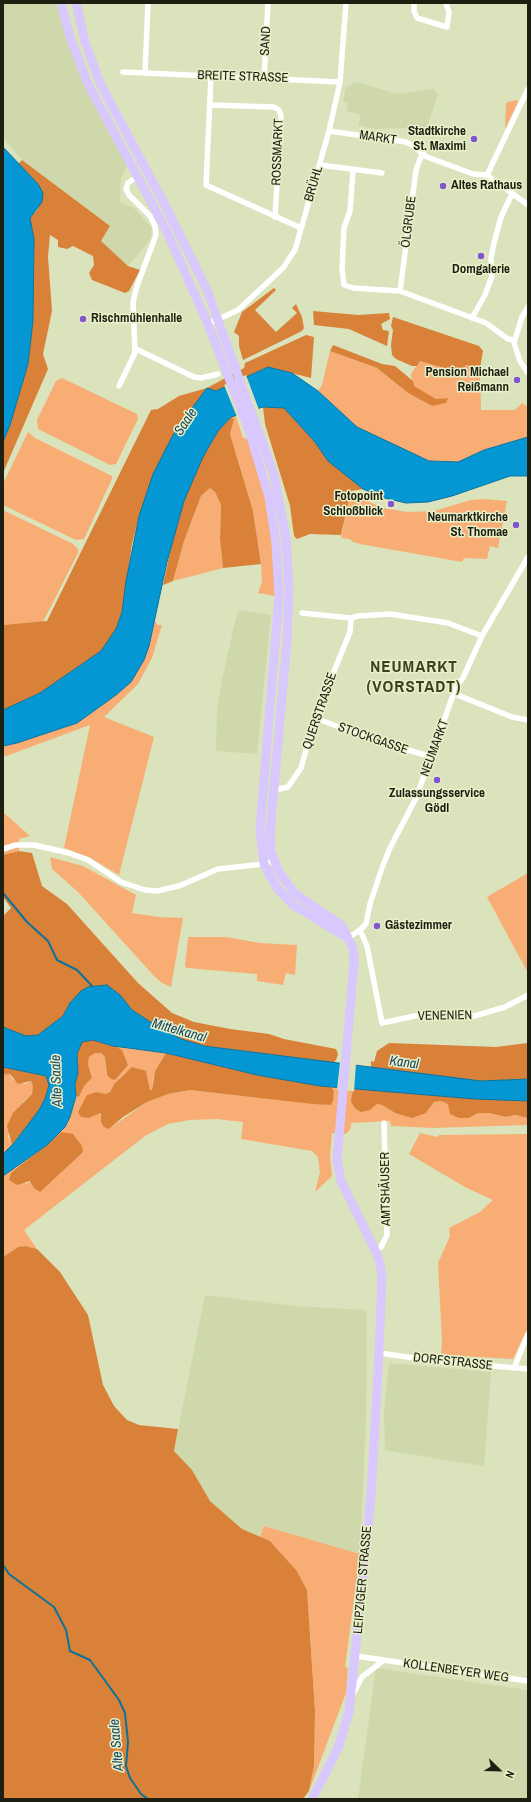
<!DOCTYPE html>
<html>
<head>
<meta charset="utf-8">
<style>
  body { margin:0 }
  #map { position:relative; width:531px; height:1802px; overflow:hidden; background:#dae3bc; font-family:"Archivo Narrow",sans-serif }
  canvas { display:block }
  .frame { position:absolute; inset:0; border:4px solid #1d1f11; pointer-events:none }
  .north { position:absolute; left:479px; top:1750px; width:40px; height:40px; -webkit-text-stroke:3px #e8f0c9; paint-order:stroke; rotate:113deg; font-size:11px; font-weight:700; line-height:16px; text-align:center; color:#1d1f11 }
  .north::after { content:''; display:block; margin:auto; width:14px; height:18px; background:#1d1f11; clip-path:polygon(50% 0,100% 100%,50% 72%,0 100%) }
</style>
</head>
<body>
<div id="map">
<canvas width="531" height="1802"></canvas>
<div class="frame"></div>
<div class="north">N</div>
</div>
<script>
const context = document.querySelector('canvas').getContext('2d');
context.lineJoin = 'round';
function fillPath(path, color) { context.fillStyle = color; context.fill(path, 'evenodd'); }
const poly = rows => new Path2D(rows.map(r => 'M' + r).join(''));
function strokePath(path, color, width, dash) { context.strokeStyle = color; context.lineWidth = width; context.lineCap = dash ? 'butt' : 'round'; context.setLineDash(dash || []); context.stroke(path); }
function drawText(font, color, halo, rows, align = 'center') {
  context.font = font + ' "Archivo Narrow",sans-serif'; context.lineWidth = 3; context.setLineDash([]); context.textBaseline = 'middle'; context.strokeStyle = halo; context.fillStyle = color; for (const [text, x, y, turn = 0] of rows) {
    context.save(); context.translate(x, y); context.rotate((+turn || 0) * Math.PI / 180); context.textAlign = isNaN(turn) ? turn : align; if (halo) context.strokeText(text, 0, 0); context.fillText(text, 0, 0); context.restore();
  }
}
const built = poly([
  [3,3,59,3,127,166,121,178,120,202,134,208,152,228,151,238,128,266,101,241,110,226,22,160,3,138],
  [353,81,397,94,434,89,438,95,423,138,405,128,375,129,358,125,361,115,346,111,348,104,343,101,346,87,352,84],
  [241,610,271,615,257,754,216,751,217,708,222,680,237,613],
  [205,1295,295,1306,367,1310,366,1420,360,1554,265,1526,260,1537,242,1529,210,1501,192,1470,174,1451],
  [389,1363,491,1372,484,1466,385,1450,384,1412],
  [376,1668,528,1690,528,1799,358,1799]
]);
const green = poly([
  [517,100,518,102,505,129,506,104,507,102],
  [330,351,377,368,408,393,432,406,448,398,436,399,413,386,411,374,420,361,455,371,457,378,466,365,480,368,481,410,515,410,522,403,528,407,528,437,484,450,458,462,429,461,390,444,357,427,318,391,322,385],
  [62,378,137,414,138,419,116,464,110,465,38,429,37,420,56,381],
  [236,416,243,438,248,439,263,488,271,533,275,596,258,593,262,581,261,564,253,511,230,434,234,419,231,417],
  [28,432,35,438,112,476,112,479,84,539,76,540,3,505,3,484],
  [210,488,215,492,221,505,220,539,223,568,173,581,184,541,201,496],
  [351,491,365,500,383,508,407,512,434,511,471,500,485,499,507,501,498,548,490,546,487,559,464,558,462,562,360,544,353,542,350,539,341,538],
  [3,510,73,544,78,549,78,553,43,622,3,625],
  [155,621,158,625,162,625,152,658,138,684,104,717,154,737,119,875,89,857,64,848,90,725,6,756,3,756,3,746,17,743,77,723,116,695,131,682,144,660],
  [3,812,30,836,19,839,19,851,3,855],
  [50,857,83,866,136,895,132,913,159,917,183,918,171,987,162,983,154,976,78,892,52,869],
  [528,873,528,973,487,897],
  [188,937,226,937,260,943,297,945,295,975,286,973,283,985,257,981,257,974,187,968,185,966],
  [117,1047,166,1053,155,1071,153,1078,152,1090,150,1090,146,1071,126,1072,114,1084,110,1092,106,1094,96,1092,89,1118,102,1113,109,1129,147,1102,168,1094,190,1090,330,1105,333,1101,334,1091,331,1087,355,1089,352,1094,370,1110,377,1104,382,1105,395,1113,426,1113,434,1102,441,1101,448,1104,469,1118,478,1113,489,1113,506,1117,515,1115,528,1118,528,1125,433,1128,391,1126,390,1121,351,1123,351,1128,346,1134,332,1133,330,1155,332,1176,315,1192,320,1172,318,1157,312,1151,241,1139,243,1122,216,1119,190,1120,168,1124,145,1136,24,1230,37,1249,25,1246,18,1247,3,1257,3,1075,10,1074,12,1079,25,1084,31,1081,34,1086,32,1094,23,1102,8,1136,20,1164,11,1173,26,1184,31,1181,64,1133,61,1132,70,1117,76,1096,79,1097,80,1095,84,1086,92,1078,88,1064,89,1057,95,1053,101,1053,105,1057,107,1075,123,1070,128,1065,122,1050],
  [420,1133,438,1137,439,1135,528,1134,528,1327,513,1359,441,1355,442,1342,438,1263,450,1236,449,1228,480,1212,493,1200,465,1187,409,1154],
  [264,1526,360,1554,345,1667,348,1668,346,1693,309,1791,314,1766,315,1711,307,1590,297,1571,270,1541,260,1537]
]);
const forest = poly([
  [22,160,110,226,101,241,128,266,140,270,129,291,125,293,92,280,89,273,94,265,93,256,73,246,67,249,58,247,58,240,50,235,48,257,52,311,43,354,48,369,3,473,3,442,10,425,28,364,33,321,34,239,30,218,38,209,38,184,18,164],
  [274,288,276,290,255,310,276,332,297,313,292,308,296,304,302,317,304,328,302,331,243,360,239,346,239,336,234,332,242,312],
  [313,311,358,315,389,313,390,319,381,324,383,330,389,331,387,346,349,329,314,325],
  [393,317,479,346,483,351,480,368,466,365,457,378,454,371,420,361,417,366,412,366,396,359,392,355,391,345,393,330,391,326],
  [306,335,314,337,311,378,268,367,216,391,207,388,153,474,139,516,132,544,122,612,116,629,109,640,101,651,40,693,3,710,3,625,47,621,151,410,158,409,179,396,207,388,244,368,245,363],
  [333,345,382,364,395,366,413,381,414,386,436,399,448,398,446,403,432,406,408,393,377,368,330,351],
  [263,407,284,408,315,442,328,461,364,489,351,491,341,535,310,534,297,539,294,536,290,506,265,424],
  [231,417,234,419,230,434,253,511,261,564,223,568,220,539,221,505,215,492,210,488,201,496,184,541,173,581,163,585,173,538,184,501,203,457,218,431],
  [19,851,32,853,42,886,67,904,138,983,172,1013,194,1022,230,1029,269,1034,284,1039,336,1049,338,1054,336,1060,333,1063,259,1053,204,1046,181,1039,155,1025,132,1010,120,995,107,985,88,987,70,1003,63,1016,38,1035,26,1036,3,1027,3,916,11,908,3,897,3,855],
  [93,1040,117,1047,122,1050,128,1065,115,1080,111,1079,107,1075,105,1057,101,1053,95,1053,89,1057,88,1064,92,1078,84,1086,79,1097,76,1096,75,1084,78,1073,77,1054,81,1042],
  [389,1043,496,1047,528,1043,528,1079,481,1081,371,1068,371,1061,374,1062,377,1051],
  [166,1053,257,1075,331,1087,334,1091,333,1101,331,1105,313,1104,190,1090,168,1094,147,1102,123,1117,109,1129,104,1127,101,1122,101,1113,89,1118,81,1117,78,1112,87,1095,96,1092,106,1094,110,1092,114,1084,132,1067,146,1071,150,1090,152,1090,155,1071],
  [3,1067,46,1076,49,1085,45,1099,39,1110,12,1145,7,1126,13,1113,32,1094,33,1086,31,1081,18,1084,10,1074,3,1075],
  [355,1089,475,1099,528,1101,528,1118,515,1115,506,1117,489,1113,478,1113,469,1118,459,1118,450,1114,448,1104,441,1101,434,1102,426,1113,412,1118,395,1113,382,1105,377,1104,370,1110,361,1112,355,1108,351,1102,352,1094],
  [61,1132,73,1134,82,1146,83,1152,40,1192,34,1188,30,1181,17,1185,9,1180,11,1173,19,1166,47,1145],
  [25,1246,37,1249,60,1272,88,1315,103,1385,114,1406,127,1420,139,1425,178,1429,174,1451,192,1470,210,1501,242,1529,270,1541,297,1571,307,1590,315,1711,314,1766,309,1791,303,1799,3,1799,3,1257,18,1247]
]);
const water = poly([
  [3,147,38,184,43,193,42,202,30,218,34,239,33,321,28,364,10,425,3,442,3,147],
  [268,367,292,373,318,391,357,427,429,461,458,462,484,450,528,437,528,476,510,476,452,496,428,502,406,503,384,498,363,489,328,461,315,442,284,408,263,407,231,417,218,431,203,457,184,501,167,562,149,646,144,660,131,682,116,695,77,723,17,743,3,746,3,710,40,693,101,651,116,629,122,612,126,581,139,516,153,474,173,435,192,408,207,388,216,391,268,367],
  [107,985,120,995,132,1010,155,1025,181,1039,204,1046,481,1081,528,1079,528,1101,475,1099,320,1086,257,1075,166,1053,113,1046,93,1040,82,1042,77,1054,78,1073,75,1084,76,1096,70,1117,65,1127,47,1145,3,1176,3,1154,14,1143,39,1110,45,1099,49,1085,46,1076,3,1067,3,1027,26,1036,38,1035,63,1016,70,1003,81,991,88,987,107,985]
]);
const pier = poly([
  [246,375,259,410,237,417,224,385],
  [340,1062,356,1064,354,1091,337,1090]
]);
const stream = poly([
  [3,893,27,922,48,941,57,960,77,970,92,986],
  [3,1565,9,1574,54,1607,66,1630,70,1651,90,1660,119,1700,125,1713,128,1742,126,1766,130,1778,141,1794,148,1799]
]);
const minor = poly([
  [414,3,414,11,417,18,447,27,449,12,446,3],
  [123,72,340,82],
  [145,73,148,3],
  [211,76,206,185,301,228],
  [264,78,268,3],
  [210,105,274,107,279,110,281,116,275,217],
  [329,131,406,142,412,145,427,157,473,174,487,175,528,205],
  [320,165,382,173],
  [353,170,350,211,344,228,342,269,344,285,353,288,400,291,486,323,508,339,514,340],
  [487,175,528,89],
  [400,291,416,170,422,154],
  [528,307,522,317,514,343,520,361,528,373],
  [472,318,485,295,492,276,491,258,494,243,501,217,512,194],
  [208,324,238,310,283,268,295,250,329,131,340,82,346,3],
  [136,349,194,377,201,378,218,374],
  [119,386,135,353,133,302,137,286,156,235,155,226,150,216,129,195,126,189,128,183,138,176],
  [302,613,351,618,358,616,390,614,448,623,482,636],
  [455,694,512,717,528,720],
  [315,718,374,740,432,757],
  [274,790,288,787,301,768,315,718,350,632,351,618],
  [3,849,16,845,34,845,69,853,88,860,121,882,145,890,157,891,179,886,218,869,264,864,274,861],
  [360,930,367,946,382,1023,424,1014,471,1017,505,1007,528,995],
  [348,938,360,930,366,924,370,904,382,868,390,848,416,798,456,687,463,678,482,636,528,557],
  [375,1251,381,1247,387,1235,384,1123],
  [379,1353,436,1361,528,1369],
  [514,1368,528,1334],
  [356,1656,528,1681],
  [352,1696,362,1677,384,1660]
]);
const primary = poly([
  [61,3,70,37,88,84,165,228,208,324,249,430,269,497,276,543,279,595,260,830,264,864,277,888,293,905,348,938],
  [76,3,85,42,100,83,166,207,207,290,274,475,286,538,289,589,287,640,270,833,271,851,278,870,294,893,342,926,352,946,354,955,354,963,337,1160,341,1181,377,1254,380,1264,382,1275,379,1353,371,1497,349,1712,338,1748,312,1799]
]);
const markers = [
  [474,139,4,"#8256cf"],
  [443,186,4,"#8256cf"],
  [481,256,4,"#8256cf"],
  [83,319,4,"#8256cf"],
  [517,380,4,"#8256cf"],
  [391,504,4,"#8256cf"],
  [516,525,4,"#8256cf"],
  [437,780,4,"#8256cf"],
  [377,926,4,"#8256cf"]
];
const streetNames = [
  ["SAND",266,41,-87],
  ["BREITE STRASSE",243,77,2],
  ["MARKT",378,138,8],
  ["ROSSMARKT",278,152,-88],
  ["BRÜHL",314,184,-74],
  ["ÖLGRUBE",409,222,-83],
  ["QUERSTRASSE",320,711,-71],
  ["STOCKGASSE",373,739,19],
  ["NEUMARKT",435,748,-70],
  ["VENENIEN",445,1016,-1],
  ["AMTSHÄUSER",386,1189,-91],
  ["DORFSTRASSE",453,1362,6],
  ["LEIPZIGER STRASSE",363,1580,-85],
  ["KOLLENBEYER WEG",456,1671,8]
];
const poiNames = [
  ["Stadtkirche",466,132],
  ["St. Maximi",466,147],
  ["Altes Rathaus",451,186,"left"],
  ["Domgalerie",481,270,"center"],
  ["Rischmühlenhalle",91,319,"left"],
  ["Pension Michael",509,373],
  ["Reißmann",509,388],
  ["Fotopoint",383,497],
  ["Schloßblick",383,512],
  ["Neumarktkirche",508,518],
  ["St. Thomae",508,533],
  ["Zulassungsservice",437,794,"center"],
  ["Gödl",437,809,"center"],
  ["Gästezimmer",385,926,"left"]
];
const waterNames = [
  ["Saale",186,422,-56],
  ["Mittelkanal",179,1031,16],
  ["Kanal",404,1063,7],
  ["Alte Saale",57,1081,-92],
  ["Alte Saale",117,1745,-95]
];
const districtNames = [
  ["NEUMARKT",414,667],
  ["(VORSTADT)",414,687]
];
fillPath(built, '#ced8ab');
fillPath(green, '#f8ad75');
fillPath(forest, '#d98138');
fillPath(water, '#0596d4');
strokePath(water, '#0c729a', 1);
fillPath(pier, '#dae3bc');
strokePath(stream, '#0c729a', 2);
strokePath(minor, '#fff', 5.5);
strokePath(primary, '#d8c8fe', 9);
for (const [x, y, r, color] of markers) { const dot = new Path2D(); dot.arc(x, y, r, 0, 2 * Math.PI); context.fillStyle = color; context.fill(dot); strokePath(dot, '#e8f0c9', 1.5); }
drawText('13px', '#1d1f11', '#e8f0c9', streetNames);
drawText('bold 13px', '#1d1f11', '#e8f0c9', poiNames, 'right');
drawText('italic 14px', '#1a4964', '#e8f0c9', waterNames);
context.letterSpacing = '1px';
drawText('bold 17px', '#3c4120', '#e8f0c9', districtNames);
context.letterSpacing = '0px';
</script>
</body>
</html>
